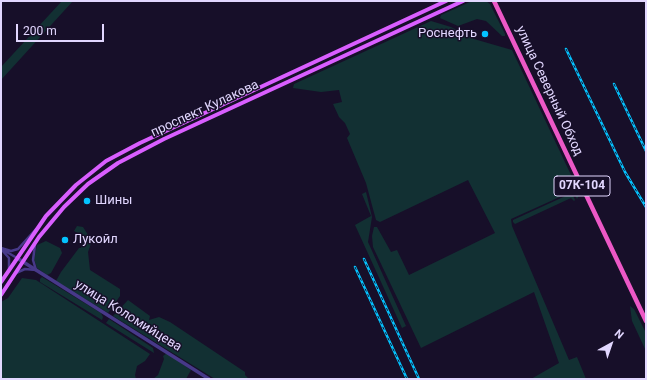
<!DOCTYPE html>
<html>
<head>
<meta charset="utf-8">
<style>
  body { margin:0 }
  #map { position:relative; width:647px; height:380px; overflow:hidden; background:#170f29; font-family:Roboto,sans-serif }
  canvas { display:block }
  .frame { position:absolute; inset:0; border:2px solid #e2d7ff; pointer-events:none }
  .north { position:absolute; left:591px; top:324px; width:40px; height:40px; -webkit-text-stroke:3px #170f29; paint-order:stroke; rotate:40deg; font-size:11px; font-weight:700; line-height:16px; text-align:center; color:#e2d7ff }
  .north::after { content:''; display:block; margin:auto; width:14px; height:18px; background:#e2d7ff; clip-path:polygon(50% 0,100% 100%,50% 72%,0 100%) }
  .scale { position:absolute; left:16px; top:24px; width:88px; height:18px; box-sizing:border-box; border:2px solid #e2d7ff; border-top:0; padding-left:5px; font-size:12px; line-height:14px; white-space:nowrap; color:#e2d7ff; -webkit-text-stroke:3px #170f29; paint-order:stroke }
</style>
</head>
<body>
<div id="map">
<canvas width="647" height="380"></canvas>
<div class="frame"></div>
<div class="north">N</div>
<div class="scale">200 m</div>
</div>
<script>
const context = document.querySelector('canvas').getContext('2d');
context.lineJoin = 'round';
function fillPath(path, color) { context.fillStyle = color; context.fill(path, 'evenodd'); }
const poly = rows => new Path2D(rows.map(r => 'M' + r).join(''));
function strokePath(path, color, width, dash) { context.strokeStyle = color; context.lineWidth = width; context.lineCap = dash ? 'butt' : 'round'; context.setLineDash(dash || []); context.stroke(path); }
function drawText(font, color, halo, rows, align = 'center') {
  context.font = font + ' Roboto,sans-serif'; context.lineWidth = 3; context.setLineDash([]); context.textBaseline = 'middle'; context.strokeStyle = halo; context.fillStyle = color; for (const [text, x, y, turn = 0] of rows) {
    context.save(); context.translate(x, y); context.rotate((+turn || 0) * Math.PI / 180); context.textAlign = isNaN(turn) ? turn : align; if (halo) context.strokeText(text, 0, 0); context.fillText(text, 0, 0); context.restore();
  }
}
const green = poly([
  [62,1,73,1,1,80,1,67],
  [472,1,486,1,490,4,505,34,505,36,502,36,486,21,477,19,458,26,440,18,441,15],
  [431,21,451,27,474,39,512,50,580,194,577,199,573,191,511,219,512,226,569,360,577,357,586,379,531,379,559,363,534,292,421,348,373,247,372,236,374,227,377,227,391,252,397,250,409,275,495,233,468,180,380,222,376,220,366,183,347,138,350,134,345,123,339,117,333,104,342,102,339,90,321,92,293,88,294,84],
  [366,192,372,217,368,242,406,326,402,328,355,225,371,216,362,194],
  [572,193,575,200,574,201,571,198,515,224,513,222,513,220],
  [77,226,83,227,92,241,88,252,90,270,120,289,120,296,108,313,56,281,61,272,79,248,81,248,83,243,81,235,74,231],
  [46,241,60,248,62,253,51,273,47,275,37,268,34,259,37,245],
  [42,277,101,313,103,317,102,320,40,282,40,279],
  [22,278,36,280,150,354,145,361,137,366,135,375,136,379,1,379,1,302,8,298],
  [128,300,150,316,149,320,159,317,170,322,245,372,245,375,248,378,215,379,113,316],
  [630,306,634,309,646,333,646,351,632,321],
  [109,319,153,348,154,353,106,323],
  [167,353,191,370,186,379,153,379,158,375,164,359,163,356]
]);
const minor = poly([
  [1,248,11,251,18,249,36,229],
  [1,249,9,258,9,269],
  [5,251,17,258],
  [16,273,25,269,36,270,33,260,35,245]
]);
const tertiary = poly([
  [17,258,209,379]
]);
const primary = poly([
  [1,282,46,216,76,185,106,161,140,143,446,1],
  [1,295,39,237,64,207,88,184,118,163,164,139,463,1]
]);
const trunk = poly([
  [494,1,646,321]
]);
const rail = poly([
  [566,49,625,172,646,207],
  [614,84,646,151],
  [364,259,419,379],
  [355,267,407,379]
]);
const markers = [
  [485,34,4,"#03c3ff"],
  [87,201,4,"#03c3ff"],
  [65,240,4,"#03c3ff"]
];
const shields = [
  [582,186,56]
];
const shieldNames = [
  ["07К-104",582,186]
];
const poiNames = [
  ["Роснефть",477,34,"right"],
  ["Шины",95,201],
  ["Лукойл",73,240]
];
const streetNames = [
  ["улица Северный Обход",549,91,65],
  ["проспект Кулакова",205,109,-25],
  ["улица Коломийцева",128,316,32]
];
fillPath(green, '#123033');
strokePath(minor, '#473989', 2.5);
strokePath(tertiary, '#473989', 3.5);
strokePath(primary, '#d95eff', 4);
strokePath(trunk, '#ec58c6', 4.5);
strokePath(rail, '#03c3ff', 2.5);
strokePath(rail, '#170f29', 1, [3]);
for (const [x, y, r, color] of markers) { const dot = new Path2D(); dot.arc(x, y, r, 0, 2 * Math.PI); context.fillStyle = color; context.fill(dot); strokePath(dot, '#170f29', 1.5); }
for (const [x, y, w] of shields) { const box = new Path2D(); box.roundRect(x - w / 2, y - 10, w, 20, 3); context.fillStyle = '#170f29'; context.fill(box); strokePath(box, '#e2d7ff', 1); }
drawText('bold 12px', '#e2d7ff', null, shieldNames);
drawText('13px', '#e2d7ff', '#170f29', poiNames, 'left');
drawText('13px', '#e2d7ff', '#170f29', streetNames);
</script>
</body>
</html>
